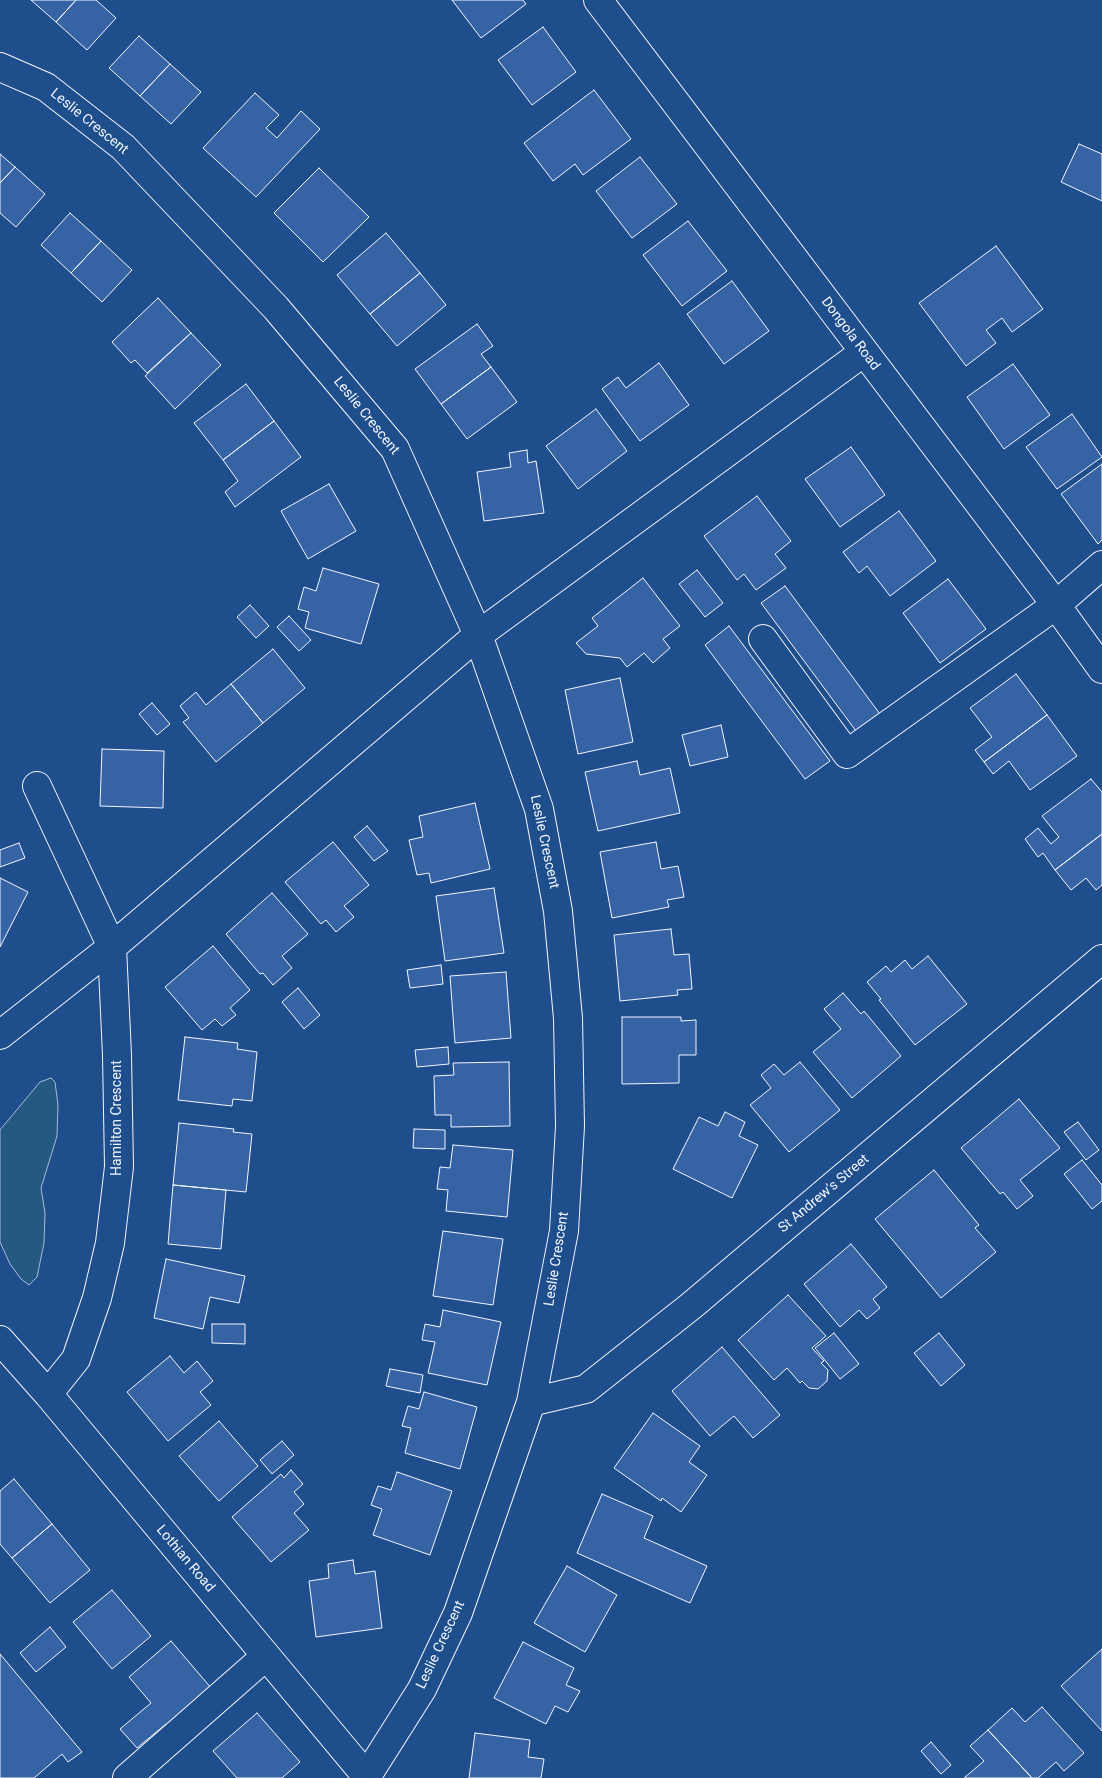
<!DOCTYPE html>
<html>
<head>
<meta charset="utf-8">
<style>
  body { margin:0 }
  canvas { display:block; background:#1f4e8c }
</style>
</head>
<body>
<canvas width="1102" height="1778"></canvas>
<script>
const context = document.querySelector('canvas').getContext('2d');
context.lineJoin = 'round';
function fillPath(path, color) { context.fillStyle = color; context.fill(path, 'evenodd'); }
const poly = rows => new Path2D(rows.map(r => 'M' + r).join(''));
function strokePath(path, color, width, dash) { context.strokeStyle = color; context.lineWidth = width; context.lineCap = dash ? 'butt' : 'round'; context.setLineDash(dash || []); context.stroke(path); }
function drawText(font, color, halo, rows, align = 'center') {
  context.font = font + ' Roboto,sans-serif'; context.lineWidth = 4; context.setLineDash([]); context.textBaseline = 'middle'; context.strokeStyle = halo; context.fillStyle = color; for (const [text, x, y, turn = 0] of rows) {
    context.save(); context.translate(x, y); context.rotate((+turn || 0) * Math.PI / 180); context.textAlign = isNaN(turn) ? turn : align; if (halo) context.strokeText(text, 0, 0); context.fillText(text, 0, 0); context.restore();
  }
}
const green = poly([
  [51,1078,55,1082,58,1105,57,1136,41,1188,45,1213,44,1243,37,1277,29,1285,21,1279,10,1264,0,1242,0,1130,40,1082,51,1078]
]);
const building = poly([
  [31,0,76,0,56,22,31,0],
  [76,0,96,0,116,18,87,50,56,22,76,0],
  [452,0,523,0,526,4,481,38,452,0],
  [543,27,576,72,532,105,498,60,543,27],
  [139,36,170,64,140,96,109,68,139,36],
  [170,64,201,92,171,124,140,96,170,64],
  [594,90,631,139,583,175,575,164,553,181,524,143,594,90],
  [255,93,279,115,266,128,277,138,301,111,320,129,256,197,203,148,255,93],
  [1079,144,1102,154,1102,201,1061,182,1079,144],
  [0,154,15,167,0,183,0,154],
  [640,157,677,204,632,238,596,191,640,157],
  [15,167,45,194,16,227,0,213,0,183,15,167],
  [319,168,369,217,323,262,274,213,319,168],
  [70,213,101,241,71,273,41,245,70,213],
  [688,221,727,271,682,306,643,255,688,221],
  [386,233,420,273,370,314,337,275,386,233],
  [101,241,132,270,102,302,71,273,101,241],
  [996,246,1043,309,1012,332,1002,318,986,330,996,343,966,366,919,303,996,246],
  [420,273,446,305,397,346,370,314,420,273],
  [732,281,769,331,724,364,687,314,732,281],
  [158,298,191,333,147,373,135,360,131,363,112,342,158,298],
  [477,324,493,346,481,354,491,367,441,404,415,369,477,324],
  [191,333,221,365,175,409,145,376,191,333],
  [659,363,689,405,640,441,602,389,618,377,626,388,659,363],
  [1013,364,1050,415,1004,449,967,397,1013,364],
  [491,367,517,402,467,439,441,404,491,367],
  [246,384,274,421,223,460,194,423,246,384],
  [596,409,627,451,578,489,546,446,596,409],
  [1072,414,1102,457,1057,489,1026,447,1072,414],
  [274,421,301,457,235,507,225,492,238,481,223,460,274,421],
  [851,447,885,495,840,527,805,479,851,447],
  [527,450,528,463,536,461,544,513,484,521,477,472,511,467,509,453,527,450],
  [1102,464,1102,540,1098,544,1061,494,1102,464],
  [329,484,356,531,308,559,281,511,329,484],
  [757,496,791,541,775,554,786,568,756,590,744,574,737,580,704,536,757,496],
  [899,511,936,561,890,596,867,566,859,573,843,552,899,511],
  [323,568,379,584,361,644,305,628,309,612,298,609,304,587,316,591,323,568],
  [697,570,723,603,705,617,679,584,697,570],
  [643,578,680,626,663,639,670,648,653,663,644,653,627,667,620,658,586,654,576,643,598,626,592,618,643,578],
  [948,579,986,629,940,663,903,613,948,579],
  [785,586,880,714,856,731,761,603,785,586],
  [250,605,269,626,256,638,237,617,250,605],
  [289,616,311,640,299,651,277,627,289,616],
  [729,626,830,761,805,779,705,645,729,626],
  [273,649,305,688,263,723,231,684,273,649],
  [1016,674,1047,715,984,762,975,750,992,737,970,708,1016,674],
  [620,678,633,742,578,754,565,690,620,678],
  [231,684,263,723,216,762,183,722,189,718,180,706,196,692,206,705,231,684],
  [152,703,170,724,157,735,139,714,152,703],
  [1047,715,1077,756,1030,790,1009,761,993,774,984,762,1047,715],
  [721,725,728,757,690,766,682,735,721,725],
  [102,749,164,751,163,808,100,806,102,749],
  [637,761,640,775,670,768,680,813,598,831,585,772,637,761],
  [1091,779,1102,792,1102,834,1055,870,1043,853,1038,857,1025,839,1038,828,1051,844,1059,837,1042,816,1091,779],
  [475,803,490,869,431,883,429,873,417,875,409,840,423,837,419,816,475,803],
  [367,826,388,851,374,861,354,837,367,826],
  [1102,834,1102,885,1096,890,1086,878,1071,890,1055,870,1102,834],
  [333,842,369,885,344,906,354,917,336,932,326,920,321,924,285,882,333,842],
  [656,842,661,869,678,866,684,897,667,900,669,907,612,918,600,852,656,842],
  [19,843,25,858,0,867,0,850,19,843],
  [0,878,28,892,0,947,0,878],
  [494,888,504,953,445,961,436,896,494,888],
  [272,893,308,934,282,956,292,968,273,985,263,973,260,974,226,934,272,893],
  [671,929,674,955,689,954,692,989,677,990,678,995,620,1001,614,935,671,929],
  [213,946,250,990,230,1008,236,1015,222,1026,215,1019,202,1030,165,987,213,946],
  [928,956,967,1004,915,1045,879,1000,881,999,867,982,886,966,891,972,905,960,912,969,928,956],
  [441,965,443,984,410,988,407,970,441,965],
  [506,972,511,1038,455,1043,450,976,506,972],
  [298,988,320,1015,304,1029,282,1002,298,988],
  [843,993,861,1014,864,1011,901,1056,852,1098,813,1052,841,1029,824,1009,843,993],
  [622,1017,681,1017,681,1021,696,1020,696,1055,679,1055,679,1083,622,1084,622,1017],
  [185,1037,238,1043,237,1049,257,1052,252,1101,233,1099,232,1106,178,1100,185,1037],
  [448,1047,449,1064,417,1067,415,1050,448,1047],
  [509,1062,510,1126,451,1127,451,1115,435,1115,434,1076,454,1075,453,1063,509,1062],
  [800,1062,840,1110,789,1152,750,1105,771,1088,761,1075,774,1064,784,1075,800,1062],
  [1019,1099,1060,1148,1020,1180,1033,1196,1017,1209,1003,1192,1000,1194,961,1148,1019,1099],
  [725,1112,745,1122,739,1136,758,1145,732,1198,673,1169,699,1117,718,1126,725,1112],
  [1078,1122,1099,1150,1086,1160,1064,1132,1078,1122],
  [179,1123,234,1129,233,1132,252,1134,246,1192,173,1185,179,1123],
  [414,1129,445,1130,445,1149,413,1148,414,1129],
  [453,1145,513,1150,507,1217,446,1211,448,1190,437,1189,440,1167,450,1168,453,1145],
  [1082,1160,1102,1185,1102,1201,1092,1209,1064,1174,1082,1160],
  [934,1170,979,1225,975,1228,996,1252,941,1298,875,1219,934,1170],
  [173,1185,226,1190,221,1249,168,1244,173,1185],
  [443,1231,503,1239,493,1305,433,1296,443,1231],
  [851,1244,887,1287,873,1299,880,1308,867,1319,859,1310,840,1327,804,1284,851,1244],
  [166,1259,245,1276,239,1303,210,1297,203,1329,154,1318,166,1259],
  [788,1295,826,1336,812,1348,824,1361,821,1363,828,1370,827,1381,818,1389,809,1388,802,1381,800,1383,787,1368,774,1380,738,1340,788,1295],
  [443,1310,501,1322,487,1385,428,1373,435,1342,422,1340,425,1324,440,1327,443,1310],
  [212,1324,245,1324,245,1344,212,1343,212,1324],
  [834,1333,859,1364,840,1379,815,1348,834,1333],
  [939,1333,965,1365,941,1386,914,1353,939,1333],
  [722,1347,780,1415,753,1438,734,1416,710,1436,672,1391,722,1347],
  [170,1356,184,1373,197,1361,213,1381,200,1392,211,1405,168,1441,127,1392,170,1356],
  [390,1369,423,1375,420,1393,386,1386,390,1369],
  [424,1392,477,1407,460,1469,405,1453,411,1428,402,1426,408,1406,419,1409,424,1392],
  [653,1413,700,1446,689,1462,707,1475,681,1512,662,1498,661,1501,614,1468,653,1413],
  [219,1421,258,1466,219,1501,179,1456,219,1421],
  [282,1441,294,1455,272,1474,260,1460,282,1441],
  [291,1470,303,1484,294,1492,304,1504,294,1513,309,1530,271,1562,232,1517,281,1474,284,1478,291,1470],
  [397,1472,452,1491,430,1555,373,1535,382,1509,371,1505,378,1486,391,1490,397,1472],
  [14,1479,52,1524,12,1558,0,1544,0,1491,14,1479],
  [602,1494,653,1516,644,1538,707,1566,690,1603,577,1553,602,1494],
  [52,1524,90,1570,50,1603,12,1558,52,1524],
  [353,1560,355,1574,375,1571,382,1628,316,1637,309,1581,329,1578,328,1564,353,1560],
  [567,1566,617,1595,585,1652,534,1623,567,1566],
  [112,1590,151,1636,112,1669,73,1622,112,1590],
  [50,1627,66,1647,36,1672,20,1653,50,1627],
  [171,1641,212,1689,169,1726,166,1724,137,1748,120,1729,151,1703,129,1677,171,1641],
  [523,1642,574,1668,566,1685,580,1691,568,1712,555,1706,546,1724,494,1698,523,1642],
  [1102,1649,1102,1731,1061,1686,1102,1649],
  [0,1654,82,1752,68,1762,62,1754,34,1778,0,1778,0,1654],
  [1042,1707,1084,1753,1064,1771,1056,1762,1038,1778,1032,1778,988,1730,1012,1708,1025,1722,1042,1707],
  [257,1713,300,1762,282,1778,237,1778,213,1751,257,1713],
  [988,1730,1032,1778,964,1778,984,1761,970,1746,988,1730],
  [475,1733,530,1740,528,1757,544,1759,541,1778,469,1778,475,1733],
  [931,1742,951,1765,941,1774,921,1751,931,1742]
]);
const minor = poly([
  [598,0,1056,605,1102,669],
  [0,67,46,87,123,147,276,308,395,449,478,635,539,809,558,911,568,1018,570,1126,564,1231,531,1402,458,1613,422,1689,367,1776],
  [763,639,847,754,1056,605,1102,565],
  [37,786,112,947,117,1055,119,1167,110,1243,97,1298,76,1359,48,1394],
  [0,1035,112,947,478,635,864,352],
  [0,1340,48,1394,368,1778],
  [531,1402,586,1389,691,1306,1102,959],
  [127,1778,266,1656]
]);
const streetNames = [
  ["Leslie Crescent",89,122,39],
  ["Dongola Road",850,334,53],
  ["Leslie Crescent",366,416,51],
  ["Leslie Crescent",544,842,78],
  ["Hamilton Crescent",117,1118,-90],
  ["St Andrew's Street",824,1194,-40],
  ["Leslie Crescent",557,1259,-81],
  ["Lothian Road",185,1559,50],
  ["Leslie Crescent",441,1645,-65]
];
fillPath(green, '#245a82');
strokePath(green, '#a8bbd7', 1);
fillPath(building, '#3563a3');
strokePath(building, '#f2f6ff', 1);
strokePath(minor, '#f2f6ff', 30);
strokePath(minor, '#1f4e8c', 28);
drawText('14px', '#f2f6ff', '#1f4e8c', streetNames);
</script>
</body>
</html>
